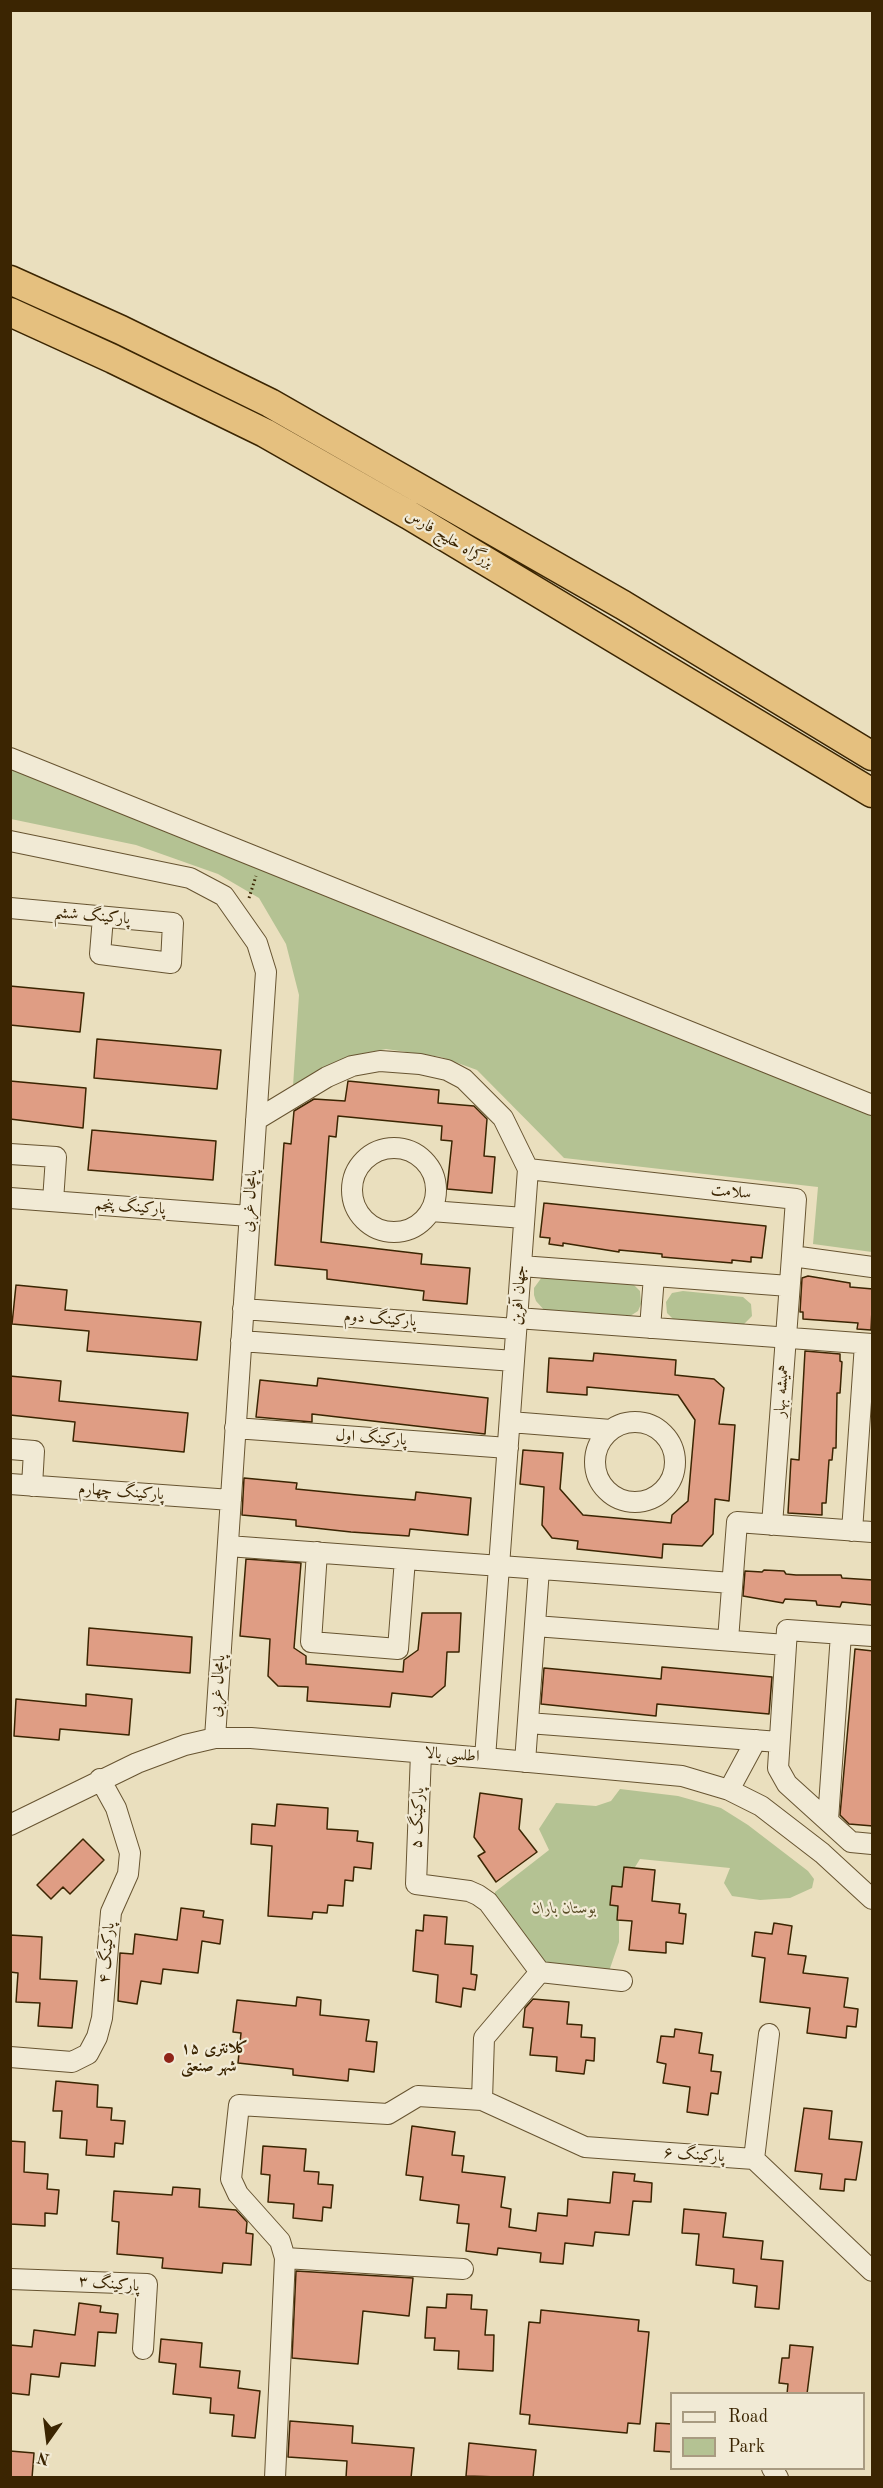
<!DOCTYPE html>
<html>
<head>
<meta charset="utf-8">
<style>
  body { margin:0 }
  #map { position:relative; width:883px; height:2488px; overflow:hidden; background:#eadfbe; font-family:"Old Standard TT",serif }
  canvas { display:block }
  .frame { position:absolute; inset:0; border:12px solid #3b2502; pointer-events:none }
  .legend { position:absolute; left:670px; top:2392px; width:195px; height:78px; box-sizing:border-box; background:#f1ead5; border:2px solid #a89b81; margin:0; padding:8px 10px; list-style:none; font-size:18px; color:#3b2502 }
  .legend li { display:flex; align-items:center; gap:12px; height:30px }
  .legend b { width:30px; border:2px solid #a89b81 }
  .north { position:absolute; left:18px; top:2410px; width:60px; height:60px; -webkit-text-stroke:4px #f1ead5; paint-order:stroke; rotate:194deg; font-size:16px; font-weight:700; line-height:24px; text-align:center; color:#3b2502 }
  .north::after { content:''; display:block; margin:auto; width:21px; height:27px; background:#3b2502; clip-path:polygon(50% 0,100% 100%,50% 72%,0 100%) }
</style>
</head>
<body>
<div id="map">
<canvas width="883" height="2488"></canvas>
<div class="frame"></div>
<ul class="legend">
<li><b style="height:8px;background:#f1ead5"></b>Road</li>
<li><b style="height:16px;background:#b4c293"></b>Park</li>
</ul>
<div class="north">N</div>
</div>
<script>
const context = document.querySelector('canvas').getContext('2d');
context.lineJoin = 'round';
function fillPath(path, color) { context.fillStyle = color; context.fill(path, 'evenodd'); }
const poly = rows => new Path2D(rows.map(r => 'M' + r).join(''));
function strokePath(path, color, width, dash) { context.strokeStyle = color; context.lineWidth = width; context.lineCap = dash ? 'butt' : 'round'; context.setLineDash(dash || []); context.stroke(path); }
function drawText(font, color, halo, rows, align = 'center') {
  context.font = font + ' "Old Standard TT",Amiri,serif'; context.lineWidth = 4.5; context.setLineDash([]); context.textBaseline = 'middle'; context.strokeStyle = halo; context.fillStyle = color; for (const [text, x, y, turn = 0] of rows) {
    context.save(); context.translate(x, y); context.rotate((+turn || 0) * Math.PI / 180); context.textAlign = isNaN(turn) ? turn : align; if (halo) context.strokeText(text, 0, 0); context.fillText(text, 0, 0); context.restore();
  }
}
const green = poly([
  [10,752,872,1099,872,1252,813,1244,818,1187,564,1158,477,1070,441,1057,386,1049,351,1056,293,1086,299,995,286,944,259,898,218,874,136,845,11,819],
  [542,1277,630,1281,640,1291,641,1304,638,1311,627,1318,545,1311,536,1301,534,1295,534,1288],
  [683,1291,743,1297,751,1304,752,1316,741,1327,675,1321,667,1313,666,1302,672,1293],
  [620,1789,678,1796,721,1808,748,1825,808,1871,814,1879,812,1888,790,1898,760,1900,732,1896,724,1883,730,1868,640,1859,619,1893,619,1942,606,1980,569,1974,533,1957,495,1913,495,1892,549,1850,539,1829,556,1803,596,1806,611,1801]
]);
const building = poly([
  [10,986,84,993,80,1032,10,1025,10,986],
  [97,1039,221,1050,217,1089,94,1078,97,1039],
  [10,1081,86,1088,83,1128,10,1119,10,1081],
  [348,1081,439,1090,438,1103,474,1106,487,1119,484,1156,495,1157,492,1193,447,1189,452,1141,441,1140,442,1126,338,1116,336,1137,329,1136,321,1242,422,1254,421,1264,470,1268,467,1304,423,1300,424,1291,327,1279,327,1270,275,1265,284,1143,291,1144,294,1111,314,1099,345,1101,348,1081],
  [92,1130,216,1141,213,1180,88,1170,92,1130],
  [544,1203,766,1226,762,1258,751,1257,751,1262,732,1260,732,1263,662,1257,662,1254,619,1250,619,1252,563,1243,563,1246,549,1244,550,1238,540,1237,544,1203],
  [808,1276,850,1283,850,1287,873,1289,871,1330,857,1329,858,1323,803,1319,803,1312,800,1312,802,1278,808,1276],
  [16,1285,67,1290,65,1310,201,1322,197,1360,87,1351,89,1331,12,1324,16,1285],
  [805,1351,840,1354,840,1361,842,1362,840,1393,837,1393,836,1448,833,1448,832,1460,829,1460,826,1503,822,1503,822,1515,788,1513,791,1459,799,1460,805,1351],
  [594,1353,676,1360,675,1375,714,1379,724,1388,719,1424,735,1425,729,1501,715,1499,713,1534,702,1546,663,1544,662,1558,577,1549,578,1541,552,1538,542,1525,544,1487,520,1484,523,1450,563,1453,560,1489,583,1515,671,1523,672,1515,688,1501,695,1420,678,1395,587,1387,587,1395,547,1392,549,1358,593,1361,594,1353],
  [10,1376,61,1381,59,1401,188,1413,184,1452,73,1441,75,1422,10,1415,10,1376],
  [318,1378,488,1398,485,1434,312,1414,312,1422,256,1417,260,1380,317,1386,318,1378],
  [244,1478,297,1483,296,1489,357,1495,415,1500,416,1492,471,1498,468,1535,410,1529,409,1536,351,1532,296,1526,296,1520,242,1515,244,1478],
  [246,1559,301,1563,294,1648,306,1656,306,1664,403,1672,404,1660,418,1650,422,1613,461,1613,459,1652,447,1652,445,1686,432,1697,392,1693,390,1707,307,1701,308,1687,278,1686,268,1676,270,1639,240,1636,246,1559],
  [764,1570,784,1571,786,1574,796,1575,841,1575,842,1578,873,1580,873,1605,842,1602,840,1607,817,1605,816,1601,785,1599,783,1603,743,1596,745,1571,762,1572,764,1570],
  [89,1628,192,1637,190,1673,87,1665,89,1628],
  [855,1649,873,1651,873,1826,849,1824,840,1815,855,1649],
  [662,1667,772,1677,769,1714,657,1704,656,1716,541,1704,544,1668,661,1679,662,1667],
  [86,1694,132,1699,129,1735,60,1729,59,1740,14,1736,16,1699,86,1706,86,1694],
  [480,1793,522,1799,519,1829,537,1852,496,1882,478,1856,485,1852,474,1837,480,1793],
  [277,1804,328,1808,327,1829,358,1831,357,1841,373,1843,371,1869,354,1867,353,1881,345,1880,343,1906,328,1905,327,1913,313,1912,312,1919,268,1916,272,1846,251,1844,252,1824,275,1826,277,1804],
  [83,1839,104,1860,70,1894,63,1887,51,1899,37,1885,83,1839],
  [624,1867,655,1870,652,1901,680,1904,679,1913,686,1914,683,1944,666,1942,666,1953,629,1950,632,1921,617,1920,618,1906,610,1905,612,1886,622,1887,624,1867],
  [181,1908,204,1911,203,1917,223,1920,220,1944,202,1941,198,1973,163,1969,161,1984,141,1981,137,2004,118,2001,120,1953,133,1954,135,1934,177,1940,181,1908],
  [424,1915,447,1917,445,1944,473,1946,471,1974,477,1975,475,1990,463,1988,461,2007,436,2002,438,1975,413,1971,416,1930,423,1931,424,1915],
  [774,1923,792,1926,788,1954,806,1956,803,1973,848,1978,844,2007,858,2009,856,2027,847,2026,846,2038,807,2033,810,2008,760,2002,765,1958,752,1956,755,1932,772,1934,774,1923],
  [10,1935,42,1937,40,1979,77,1981,72,2028,38,2026,40,2003,16,2002,18,1973,10,1972,10,1935],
  [297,1997,321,2000,320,2015,369,2020,366,2041,377,2042,374,2072,349,2069,348,2081,293,2075,293,2069,238,2063,241,2033,233,2032,237,2000,296,2006,297,1997],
  [533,1999,569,2002,567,2024,582,2025,581,2037,595,2038,594,2061,586,2060,584,2074,556,2071,557,2057,530,2055,533,2028,523,2027,525,2008,533,1999],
  [675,2029,702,2033,699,2053,713,2055,711,2071,721,2072,718,2094,711,2093,708,2115,687,2112,690,2087,663,2083,666,2064,657,2062,661,2036,674,2037,675,2029],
  [56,2081,98,2085,97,2107,112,2108,111,2120,125,2121,123,2144,115,2143,114,2157,86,2155,87,2140,60,2138,62,2111,53,2111,56,2081],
  [804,2108,832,2111,829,2139,862,2142,856,2180,845,2179,844,2191,820,2189,822,2174,795,2171,804,2108],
  [412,2126,455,2132,452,2155,464,2156,462,2172,505,2177,501,2207,511,2209,509,2227,536,2231,538,2213,567,2216,568,2199,610,2203,613,2172,635,2174,634,2181,652,2183,651,2202,633,2201,629,2235,595,2232,593,2246,565,2243,563,2264,540,2262,541,2253,498,2248,497,2255,466,2251,469,2224,457,2223,459,2205,420,2200,423,2177,406,2175,412,2126],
  [10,2141,25,2142,24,2172,48,2174,47,2189,59,2190,57,2214,45,2213,45,2226,10,2224,10,2141],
  [263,2146,306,2149,304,2171,319,2172,318,2184,333,2185,331,2208,323,2207,322,2221,293,2218,294,2204,268,2202,270,2175,261,2174,263,2146],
  [173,2187,200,2189,199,2207,236,2210,247,2222,246,2233,253,2234,251,2265,223,2263,222,2273,162,2268,163,2258,117,2254,119,2222,112,2221,114,2191,172,2195,173,2187],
  [684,2209,726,2213,723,2237,763,2241,761,2259,783,2261,779,2309,755,2307,757,2286,733,2283,734,2269,696,2265,699,2234,682,2233,684,2209],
  [296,2271,413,2278,409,2316,363,2311,358,2364,292,2358,296,2271],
  [447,2294,472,2295,471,2309,487,2310,485,2335,494,2335,493,2371,458,2369,459,2351,434,2350,435,2338,425,2338,427,2307,446,2308,447,2294],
  [79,2303,101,2306,100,2312,118,2314,116,2333,98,2332,95,2366,61,2363,59,2377,31,2374,29,2395,10,2393,10,2345,32,2347,34,2330,75,2335,79,2303],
  [541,2310,639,2320,638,2331,649,2332,640,2424,628,2423,627,2433,529,2424,530,2415,520,2414,529,2322,540,2323,541,2310],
  [161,2339,202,2343,200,2367,240,2371,238,2388,260,2391,255,2438,232,2436,234,2415,210,2413,211,2398,173,2394,176,2364,159,2362,161,2339],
  [790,2345,813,2347,807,2394,787,2394,788,2384,779,2383,782,2358,789,2358,790,2345],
  [290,2421,353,2426,352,2443,414,2448,411,2478,346,2478,347,2461,288,2457,290,2421],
  [656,2423,672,2424,672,2452,654,2451,656,2423],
  [469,2443,536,2450,533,2478,466,2476,469,2443],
  [10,2451,34,2453,32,2478,10,2478,10,2451]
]);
const path = poly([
  [249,898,256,876]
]);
const minor = poly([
  [10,758,872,1105],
  [10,841,190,878,224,896,257,943,266,972,215,1738],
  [10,908,173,923,171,963,100,954,103,917],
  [256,1120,327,1077,352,1066,380,1061,420,1064,447,1070,464,1079,503,1118,528,1169,485,1758],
  '352 1190a42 42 0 1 1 84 0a42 42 0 1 1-84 0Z',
  [10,1154,56,1157,53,1201],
  [528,1169,796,1199,792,1256,872,1267],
  [10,1198,249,1216],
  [431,1211,524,1218],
  [521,1266,789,1286],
  [243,1309,516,1329],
  [517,1318,872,1344],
  [650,1328,654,1276],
  [241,1341,514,1361],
  [510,1422,611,1430],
  '595 1462a40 40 0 1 1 80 0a40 40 0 1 1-80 0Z',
  [235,1428,508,1448],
  [10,1449,34,1451,32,1486],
  [10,1484,231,1500],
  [772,1525,792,1256],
  [852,1531,865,1344],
  [228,1546,732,1583],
  [317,1552,311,1642,398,1649,405,1559],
  [535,1626,786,1645],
  [872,1636,787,1630,778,1768,787,1784,851,1842,872,1844],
  [728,1640,737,1522,872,1532],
  [528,1723,779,1742],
  [421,1753,416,1884,469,1891,478,1895,488,1902,540,1972,622,1981],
  [525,1762,539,1569],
  [729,1790,756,1740],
  [828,1820,841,1634],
  [10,1825,137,1763,185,1745,215,1738,251,1738,485,1758,682,1776,729,1790,761,1806,822,1853,872,1899],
  [10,2057,72,2062,88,2054,97,2037,102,2018,111,1912,128,1874,130,1853,116,1808,100,1779],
  [482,2100,484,2038,540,1972],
  [754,2159,769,2034],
  [285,2258,463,2269],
  [10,2279,147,2284,143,2349],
  [772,2468,778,2478],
  [275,2478,285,2258,280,2241,238,2194,231,2179,239,2105,388,2114,418,2096,482,2100,585,2147,754,2159,872,2271]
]);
const highway = poly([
  [10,280,121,330,270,403,623,605,872,756],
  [10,312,113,359,265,433,409,515,872,793]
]);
const markers = [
  [169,2058,6,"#8f2418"]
];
const streetNames = [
  ["بزرگراه خلیج فارس",449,539,31],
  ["پارکینگ ششم",92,916,5],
  ["سلامت",731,1192,6],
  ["پامچال غربی",250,1201,-86],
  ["پارکینگ پنجم",130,1207,4],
  ["جهان آفرین",519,1295,-86],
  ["پارکینگ دوم",380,1319,4],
  ["همیشه بهار",782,1391,-86],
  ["پارکینگ اول",371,1438,4],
  ["پارکینگ چهارم",121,1492,4],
  ["پامچال غربی",218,1686,-86],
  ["اطلسی بالا",452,1755,4],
  ["پارکینگ ۵",418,1818,-88],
  ["پارکینگ ۴",107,1953,-85],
  ["پارکینگ ۶",694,2155,4],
  ["پارکینگ ۳",109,2284,5]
];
const parkNames = [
  ["بوستان باران",564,1909]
];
const poiNames = [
  ["کلانتری ۱۵",181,2049],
  ["شهر صنعتی",181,2067]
];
fillPath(green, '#b4c293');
fillPath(building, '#df9d84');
strokePath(building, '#3b2502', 1.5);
strokePath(minor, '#675431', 22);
strokePath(highway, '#3b2502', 31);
strokePath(path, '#3b2502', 3, [1.5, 3]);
strokePath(minor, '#f1ead5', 20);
strokePath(highway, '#e5c07f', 28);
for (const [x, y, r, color] of markers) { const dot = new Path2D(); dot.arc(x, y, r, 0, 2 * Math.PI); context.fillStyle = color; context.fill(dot); strokePath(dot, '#f1ead5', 2); }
drawText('16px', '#3b2502', '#f1ead5', streetNames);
drawText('italic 16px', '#594c26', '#f1ead5', parkNames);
drawText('bold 16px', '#3b2502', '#f1ead5', poiNames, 'left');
</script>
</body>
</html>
